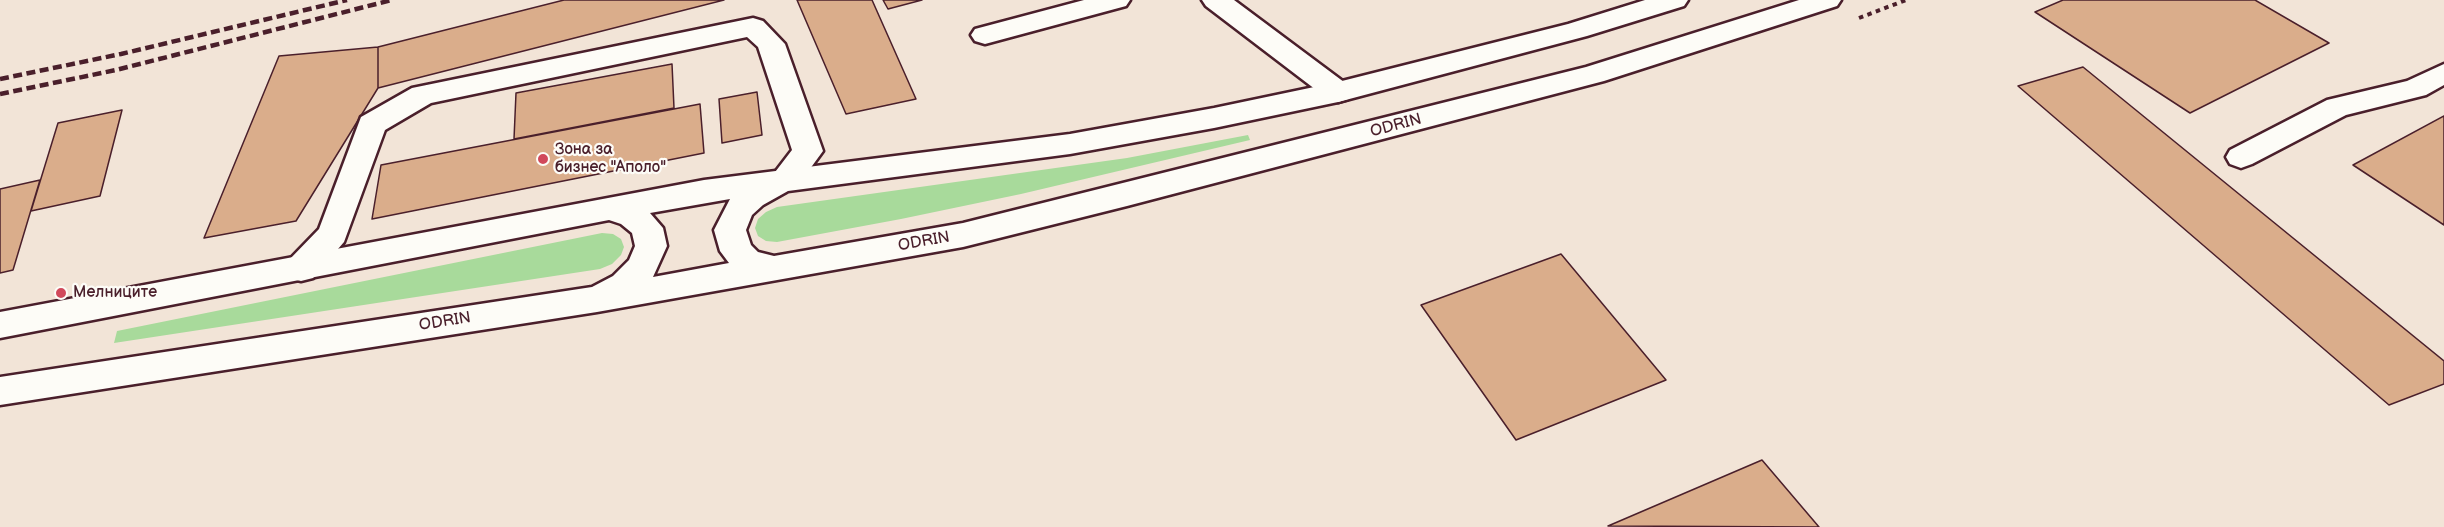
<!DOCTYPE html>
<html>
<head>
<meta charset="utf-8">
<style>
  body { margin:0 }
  canvas { display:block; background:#fdfcf7 }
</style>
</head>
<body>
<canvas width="2444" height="527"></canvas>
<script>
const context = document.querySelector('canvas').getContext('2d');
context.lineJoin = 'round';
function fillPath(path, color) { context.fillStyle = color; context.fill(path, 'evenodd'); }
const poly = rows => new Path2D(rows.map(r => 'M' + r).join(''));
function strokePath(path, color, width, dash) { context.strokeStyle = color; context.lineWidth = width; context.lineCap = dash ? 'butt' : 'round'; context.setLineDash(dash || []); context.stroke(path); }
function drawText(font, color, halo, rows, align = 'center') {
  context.font = font + ' "Balsamiq Sans",sans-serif'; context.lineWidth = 4.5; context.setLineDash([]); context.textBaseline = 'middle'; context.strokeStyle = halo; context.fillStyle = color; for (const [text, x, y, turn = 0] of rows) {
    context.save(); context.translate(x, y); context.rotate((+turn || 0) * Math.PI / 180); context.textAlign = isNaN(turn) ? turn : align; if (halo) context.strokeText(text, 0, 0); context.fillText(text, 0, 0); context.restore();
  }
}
const built = poly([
  [0,0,2444,0,2444,527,0,527]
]);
const green = poly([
  [1248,135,1250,140,1021,194,901,219,777,242,766,241,758,236,755,228,758,219,766,212,777,207,1127,158],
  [602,233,613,234,621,239,624,247,621,255,612,264,600,269,114,343,117,331]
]);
const building = poly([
  [564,0,724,0,378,88,378,47,564,0],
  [797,0,872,0,916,99,846,114,797,0],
  [883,0,922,0,888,9,883,0],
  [2063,0,2255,0,2329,43,2190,113,2035,12,2063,0],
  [378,47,378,88,296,221,204,238,279,56,378,47],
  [672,64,674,108,514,139,516,93,672,64],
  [2083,67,2444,361,2444,384,2389,405,2018,86,2083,67],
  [757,92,762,135,722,143,719,99,757,92],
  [700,104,704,153,372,219,381,165,700,104],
  [122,110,100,196,31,211,58,123,122,110],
  [2444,116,2444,225,2353,165,2444,116],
  [40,180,13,270,0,273,0,189,40,180],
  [1561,254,1666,380,1516,440,1421,305,1561,254],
  [1762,460,1819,527,1608,526,1762,460]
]);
const path = poly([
  [1859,18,1906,0]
]);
const minor = poly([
  [1084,0,1130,0,1126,6,985,44,975,41,971,35,975,29,1084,0],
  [1202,0,1234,0,1348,85,1353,92,1348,99,1338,102,1328,99,1206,6,1202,0],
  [753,18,763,21,785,44,823,151,796,188,785,191,774,188,769,180,792,150,758,47,747,37,431,103,385,130,344,242,313,278,301,281,289,278,284,269,289,260,319,229,361,117,412,88,753,18],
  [2444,64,2444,85,2426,95,2346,115,2252,164,2241,168,2230,164,2226,157,2230,150,2327,100,2407,81,2444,64]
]);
const major = poly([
  [1645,0,1688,0,1684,6,1587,36,1338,102,1214,128,1070,154,788,191,763,205,752,215,746,230,751,245,758,252,774,256,963,223,1586,67,1799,0,1841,0,1837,6,1604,81,1127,206,963,247,597,312,0,405,0,377,592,287,613,276,629,260,635,246,632,233,621,224,609,220,0,338,0,312,704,180,1070,134,1214,108,1338,82,1568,24,1645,0],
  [730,199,714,230,720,251,729,263,653,277,667,246,663,228,650,213,730,199]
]);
const rail = poly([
  [0,79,121,54,347,0],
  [0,94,116,70,392,0]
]);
const markers = [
  [543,159,6,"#d1495b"],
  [61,293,6,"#d1495b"]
];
const streetNames = [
  ["ODRIN",1396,126,-15],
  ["ODRIN",924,242,-10],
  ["ODRIN",445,322,-9]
];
const poiNames = [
  ["Зона за",555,150],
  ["бизнес \"Aполо\"",555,168],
  ["Мелниците",73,293]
];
fillPath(built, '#f2e4d7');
fillPath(green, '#a8da9b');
fillPath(building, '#daad8b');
strokePath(building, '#4a1f2b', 1.5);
strokePath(minor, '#4a1f2b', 5);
strokePath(major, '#4a1f2b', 5);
strokePath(path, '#4a1f2b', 4, [4.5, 4.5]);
fillPath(minor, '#fdfcf7');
fillPath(major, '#fdfcf7');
strokePath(rail, '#4a1f2b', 4.5, [9, 4.5]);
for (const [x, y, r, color] of markers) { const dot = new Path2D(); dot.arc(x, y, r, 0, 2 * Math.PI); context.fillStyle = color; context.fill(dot); strokePath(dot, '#fdfcf7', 2); }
drawText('16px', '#4a1f2b', '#fdfcf7', streetNames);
drawText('16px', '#4a1f2b', '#fdfcf7', poiNames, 'left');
</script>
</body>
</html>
